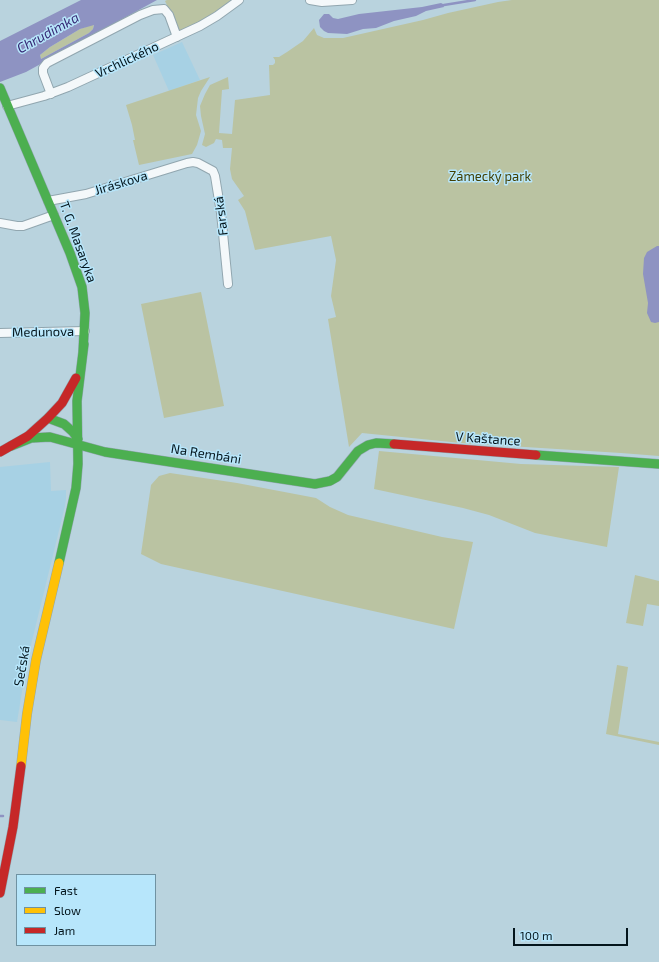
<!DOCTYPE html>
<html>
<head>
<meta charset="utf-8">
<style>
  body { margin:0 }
  #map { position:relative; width:659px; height:962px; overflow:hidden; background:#b9d3de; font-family:"Exo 2",sans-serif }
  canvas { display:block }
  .legend { position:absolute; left:16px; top:874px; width:140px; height:72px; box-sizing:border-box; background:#b7e6fb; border:1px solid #6f92a2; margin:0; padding:5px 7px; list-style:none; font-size:12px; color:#04151c }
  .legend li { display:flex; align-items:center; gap:8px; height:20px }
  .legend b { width:20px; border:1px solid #6f92a2 }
  .scale { position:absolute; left:513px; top:928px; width:115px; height:18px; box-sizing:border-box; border:2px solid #04151c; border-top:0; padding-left:5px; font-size:12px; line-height:14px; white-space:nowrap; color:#04151c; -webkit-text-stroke:3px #b7e6fb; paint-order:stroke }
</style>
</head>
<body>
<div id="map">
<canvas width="659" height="962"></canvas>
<ul class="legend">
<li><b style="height:5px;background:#4caf50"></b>Fast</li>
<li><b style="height:5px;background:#ffc107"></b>Slow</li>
<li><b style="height:5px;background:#c62828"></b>Jam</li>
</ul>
<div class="scale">100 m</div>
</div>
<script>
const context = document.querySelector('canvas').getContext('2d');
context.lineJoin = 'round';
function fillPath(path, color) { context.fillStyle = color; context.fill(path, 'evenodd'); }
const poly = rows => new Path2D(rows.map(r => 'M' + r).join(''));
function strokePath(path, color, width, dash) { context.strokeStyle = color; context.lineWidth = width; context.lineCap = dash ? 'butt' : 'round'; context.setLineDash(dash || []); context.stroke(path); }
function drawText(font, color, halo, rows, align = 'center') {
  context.font = font + ' "Exo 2",sans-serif'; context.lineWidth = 3; context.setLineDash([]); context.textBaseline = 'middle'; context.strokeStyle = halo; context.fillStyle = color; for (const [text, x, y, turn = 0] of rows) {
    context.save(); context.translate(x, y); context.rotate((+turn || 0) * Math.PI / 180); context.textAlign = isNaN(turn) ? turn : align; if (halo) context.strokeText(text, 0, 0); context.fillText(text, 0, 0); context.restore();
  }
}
const built = poly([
  [182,42,200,80,169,91,153,55],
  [50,462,51,491,66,490,66,498,65,506,27,661,17,722,0,720,0,467]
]);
const green = poly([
  [167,0,235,0,219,12,180,33,165,1],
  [512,0,659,0,659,456,621,453,461,443,362,433,349,447,328,319,336,317,331,296,336,260,331,236,255,250,245,211,238,200,244,196,232,179,230,169,232,148,223,148,222,140,216,139,214,143,206,147,202,145,205,134,201,116,200,106,205,94,210,85,228,77,229,89,222,90,219,133,232,134,235,100,270,95,269,65,273,65,275,63,275,60,273,57,279,57,287,52,303,41,314,28,317,35,324,38,343,38,423,20,448,13,498,2],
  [94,24,93,29,89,33,41,59,40,55,50,47,80,29],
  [210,77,201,91,198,98,196,115,201,131,197,145,192,154,139,165,133,140,135,140,132,125,126,105],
  [201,292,224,406,164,418,141,304],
  [379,451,521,464,619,467,607,547,535,533,489,515,463,508,374,489],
  [170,473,237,483,316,498,330,507,348,515,442,537,473,542,454,629,161,564,141,554,151,485,159,476],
  [635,575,659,581,659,606,647,604,643,626,626,623],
  [617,665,628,667,618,734,659,742,659,745,606,734]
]);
const water = poly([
  [81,0,157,0,26,72,0,82,0,41],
  [94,25,93,29,89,33,41,59,40,55,50,47,80,29],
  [441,3,443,4,444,7,426,11,416,16,394,21,376,28,363,29,347,34,328,33,324,31,320,27,319,20,324,14,329,14,333,18,338,19,359,14,422,7],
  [657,246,659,246,659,322,655,323,651,322,647,313,648,303,643,274,644,258,647,252]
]);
const stream = poly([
  [444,5,475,0],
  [0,816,3,816]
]);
const street = poly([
  [310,0,322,2,352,0],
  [51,94,43,73,43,68,47,63,140,15,153,10,164,9,169,15,177,37],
  [7,106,44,96,68,87,200,26,217,16,239,0],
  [48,201,86,194,187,163,193,162,198,163,213,171,215,176,221,213,228,284],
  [0,223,17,226,23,226,54,215],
  [0,333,85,331]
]);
const fast = poly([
  [0,88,70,253,82,287,85,313,83,352],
  [48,418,64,424,73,432,78,439],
  [11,446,31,438,50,437,105,452,315,484,330,481,337,477,358,451,368,445,376,443,394,444],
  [536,455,659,464],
  [59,563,76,488,78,464,77,401,84,344]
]);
const slow = poly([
  [21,766,27,714,36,660,59,563]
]);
const jam = poly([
  [394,444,536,455],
  [0,452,28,436,48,418,62,403,76,378],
  [0,893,13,827,21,766]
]);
const streetNames = [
  ["Vrchlického",127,60,-25],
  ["Jiráskova",121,183,-17],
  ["Farská",221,216,-97],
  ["T. G. Masaryka",78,242,70],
  ["Medunova",43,332,-1],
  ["V Kaštance",488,439,4],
  ["Na Rembáni",206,454,9],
  ["Sečská",22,666,-80]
];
const parkNames = [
  ["Zámecký park",490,177]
];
const waterNames = [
  ["Chrudimka",48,33,-29]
];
fillPath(built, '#a7d1e4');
fillPath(green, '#bac3a2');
fillPath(water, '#8e93c2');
strokePath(stream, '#8e93c2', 2.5);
strokePath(street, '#91a6af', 10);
strokePath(fast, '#91a6af', 10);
strokePath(slow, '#91a6af', 10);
strokePath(jam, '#91a6af', 10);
strokePath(street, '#f4f8fa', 8);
strokePath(fast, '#4caf50', 9);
strokePath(slow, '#ffc107', 9);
strokePath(jam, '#c62828', 9);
drawText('13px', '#04151c', '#b7e6fb', streetNames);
drawText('13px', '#423f03', '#b7e6fb', parkNames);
drawText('italic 14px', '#362975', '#b7e6fb', waterNames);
</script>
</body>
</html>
